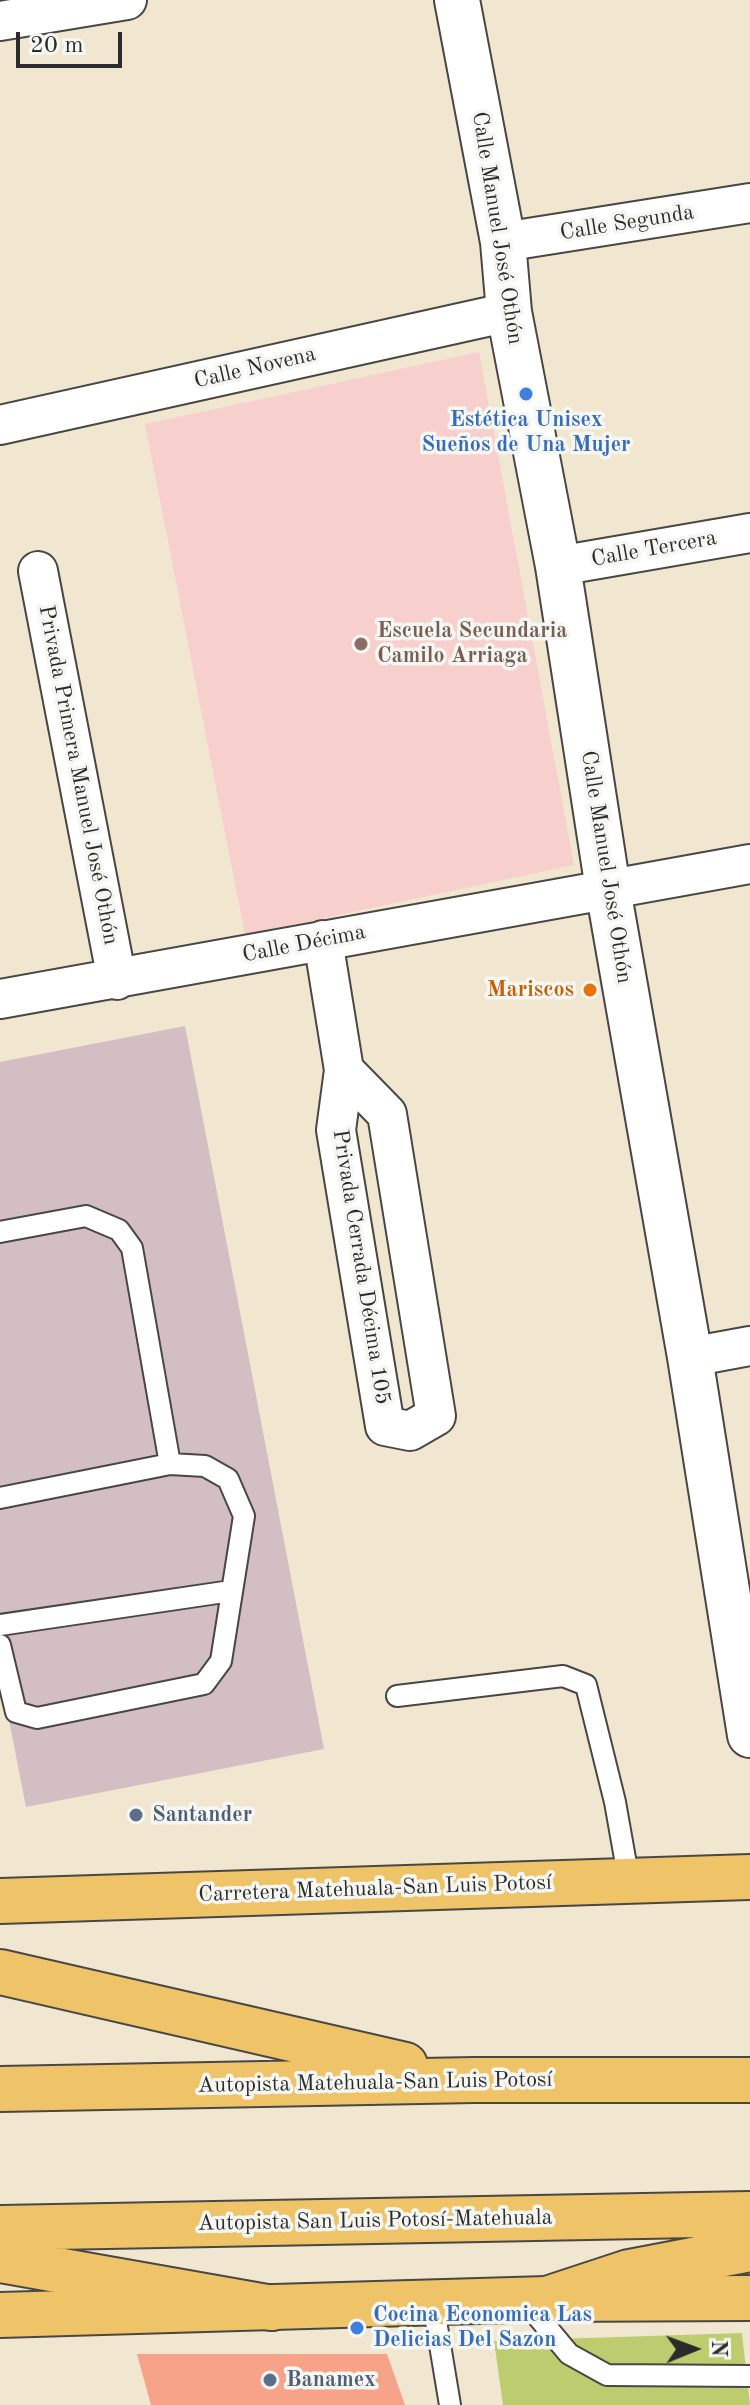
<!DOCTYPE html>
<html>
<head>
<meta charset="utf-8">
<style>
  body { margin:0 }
  #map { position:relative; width:750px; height:2405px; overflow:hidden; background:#f1e7d0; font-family:"Old Standard TT",serif }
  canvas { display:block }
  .north { position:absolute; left:654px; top:2309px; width:80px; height:80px; -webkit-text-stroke:6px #f6f6f2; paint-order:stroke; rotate:89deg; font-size:22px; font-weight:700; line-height:32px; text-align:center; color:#2b2b2b }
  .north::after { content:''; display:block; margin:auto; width:28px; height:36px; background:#2b2b2b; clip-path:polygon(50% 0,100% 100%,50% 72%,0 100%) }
  .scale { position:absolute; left:16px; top:32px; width:106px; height:36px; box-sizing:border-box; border:4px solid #2b2b2b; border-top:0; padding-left:10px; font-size:24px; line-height:28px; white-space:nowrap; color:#2b2b2b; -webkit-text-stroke:6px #f6f6f2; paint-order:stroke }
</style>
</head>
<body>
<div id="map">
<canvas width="750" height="2405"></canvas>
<div class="north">N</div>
<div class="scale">20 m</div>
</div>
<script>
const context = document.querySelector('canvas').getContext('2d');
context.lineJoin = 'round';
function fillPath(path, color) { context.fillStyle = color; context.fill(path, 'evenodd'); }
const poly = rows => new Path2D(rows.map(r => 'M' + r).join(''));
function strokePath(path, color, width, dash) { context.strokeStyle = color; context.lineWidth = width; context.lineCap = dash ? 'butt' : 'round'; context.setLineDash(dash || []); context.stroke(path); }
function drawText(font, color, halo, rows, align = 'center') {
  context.font = font + ' "Old Standard TT",serif'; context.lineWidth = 7; context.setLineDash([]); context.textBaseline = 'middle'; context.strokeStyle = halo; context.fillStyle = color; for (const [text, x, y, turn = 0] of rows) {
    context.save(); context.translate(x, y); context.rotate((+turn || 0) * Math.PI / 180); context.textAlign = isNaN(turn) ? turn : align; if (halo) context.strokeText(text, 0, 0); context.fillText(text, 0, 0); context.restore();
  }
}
const built = poly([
  [479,352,574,865,245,935,145,424]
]);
const industrial = poly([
  [185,1026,324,1749,26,1807,0,1674,0,1062]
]);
const green = poly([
  [742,2333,750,2405,503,2405,494,2341]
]);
const building = poly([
  [137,2354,387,2354,405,2405,151,2405]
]);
const service = poly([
  [0,1232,86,1216,119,1230,132,1248,170,1464,0,1498],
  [0,1625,231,1591],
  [0,1645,16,1712,37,1718,204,1684,221,1661,244,1516,228,1479,205,1466,170,1464],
  [397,1696,563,1676,586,1685,615,1802,629,1881],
  [524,2300,569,2354,607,2375,750,2376],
  [433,2303,450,2405]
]);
const minor = poly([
  [0,21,127,0],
  [503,242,750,203],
  [0,425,509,312],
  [558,566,750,533],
  [38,571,117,980],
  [323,940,344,1070,336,1130,385,1426,410,1431,436,1416,387,1114,344,1070],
  [0,999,750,864],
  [690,1357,750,1346]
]);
const tertiary = poly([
  [457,0,503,242,509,312,558,566,608,889,690,1357,750,1735]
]);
const primary = poly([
  [0,1901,750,1877],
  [0,2315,547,2299,750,2298]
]);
const motorway = poly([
  [0,1972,405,2065],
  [0,2089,474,2080,750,2080],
  [0,2228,750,2214],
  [0,2260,272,2308],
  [547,2299,629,2272,750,2249]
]);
const markers = [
  [526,394,8,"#3f7fe0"],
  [361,644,8,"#8d6e63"],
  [590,990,8,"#e8710a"],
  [136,1815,8,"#5c6f8a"],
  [357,2328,8,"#3f7fe0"],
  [270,2380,8,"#5c6f8a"]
];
const streetNames = [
  ["Calle Segunda",627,223,-9],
  ["Calle Manuel José Othón",497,228,81],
  ["Calle Novena",255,368,-13],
  ["Calle Tercera",654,549,-10],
  ["Privada Primera Manuel José Othón",78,775,79],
  ["Calle Manuel José Othón",606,867,81],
  ["Calle Décima",304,944,-11],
  ["Privada Cerrada Décima 105",361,1267,81],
  ["Carretera Matehuala-San Luis Potosí",375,1889,-2],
  ["Autopista Matehuala-San Luis Potosí",375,2083,-1],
  ["Autopista San Luis Potosí-Matehuala",375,2221,-1]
];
const shopNames = [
  ["Estética Unisex",526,420],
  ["Sueños de Una Mujer",526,445],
  ["Cocina Economica Las",373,2315,"left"],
  ["Delicias Del Sazon",373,2340,"left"]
];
const educationNames = [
  ["Escuela Secundaria",377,631],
  ["Camilo Arriaga",377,656]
];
const foodNames = [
  ["Mariscos",574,990]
];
const serviceNames = [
  ["Santander",152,1815],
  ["Banamex",286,2380]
];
fillPath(built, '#f7d0cd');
fillPath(industrial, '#d2bec3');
fillPath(green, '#bdcc6e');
fillPath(building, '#f6a38a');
strokePath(service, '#494744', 24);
strokePath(minor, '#494744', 42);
strokePath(tertiary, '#494744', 48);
strokePath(primary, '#494744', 48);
strokePath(motorway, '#494744', 48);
strokePath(service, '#fff', 20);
strokePath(minor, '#fff', 38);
strokePath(tertiary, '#fff', 44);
strokePath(primary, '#efc469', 44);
strokePath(motorway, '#efc469', 44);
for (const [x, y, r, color] of markers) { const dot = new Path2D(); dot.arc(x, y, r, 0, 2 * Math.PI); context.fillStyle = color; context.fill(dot); strokePath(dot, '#f6f6f2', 3); }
drawText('22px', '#2b2b2b', '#f6f6f2', streetNames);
drawText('bold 22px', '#366cbe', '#f6f6f2', shopNames);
drawText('bold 22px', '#785e54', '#f6f6f2', educationNames, 'left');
drawText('bold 22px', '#c56008', '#f6f6f2', foodNames, 'right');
drawText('bold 22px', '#4e5e75', '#f6f6f2', serviceNames, 'left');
</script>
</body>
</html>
